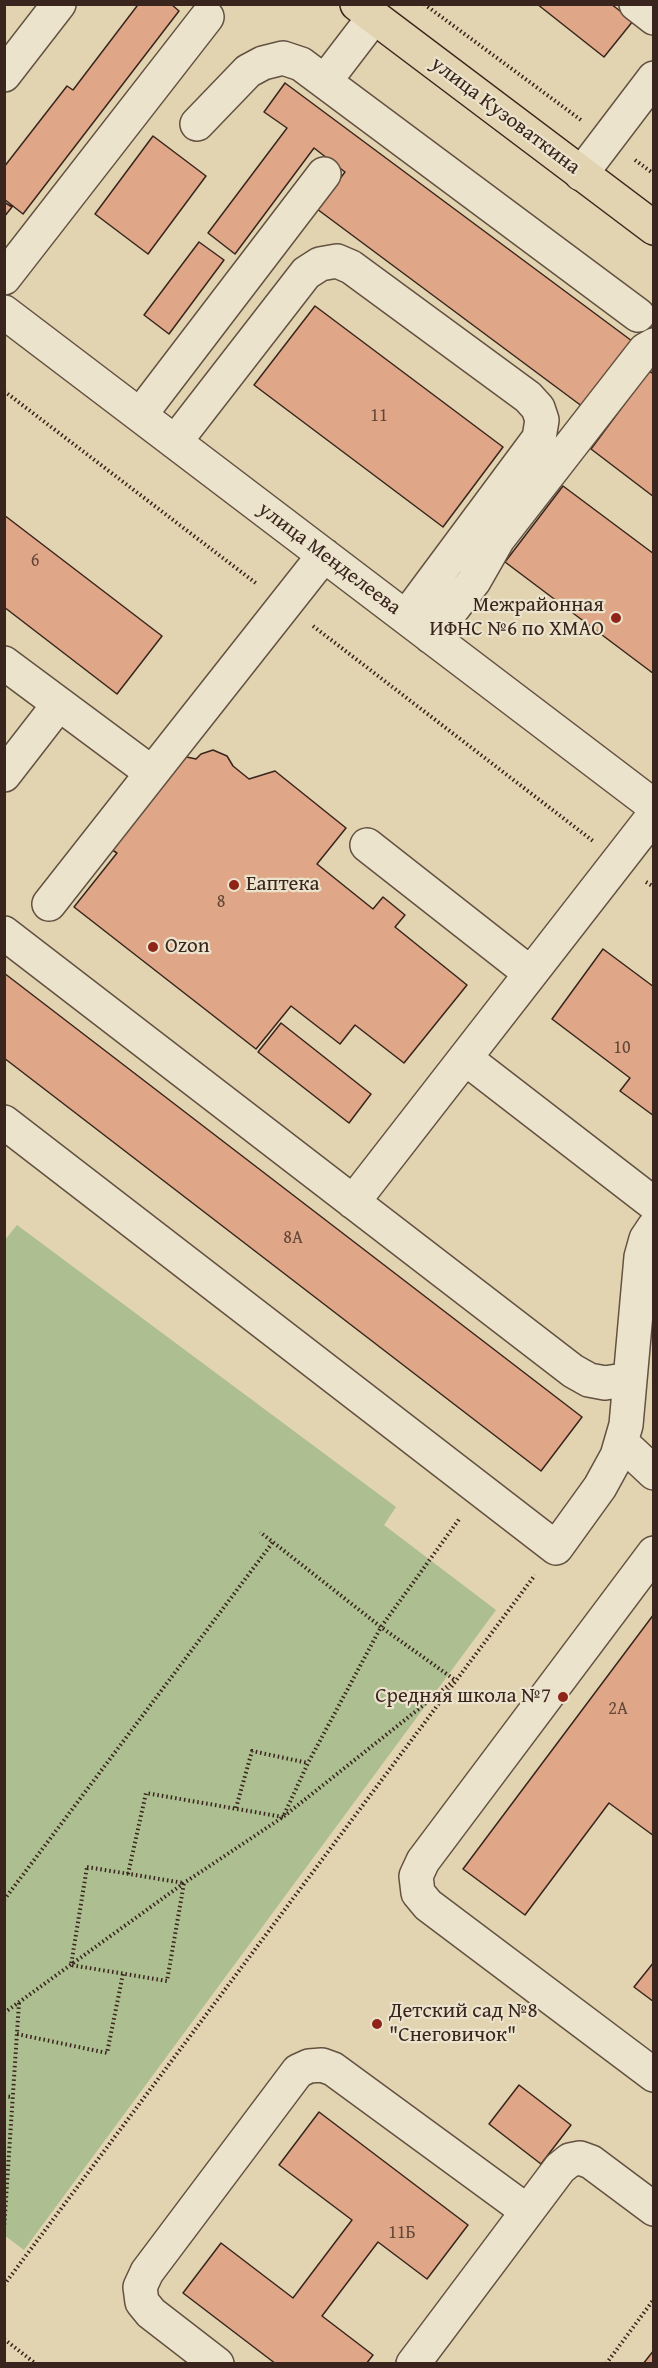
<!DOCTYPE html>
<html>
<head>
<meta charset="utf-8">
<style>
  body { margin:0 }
  #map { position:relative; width:658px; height:2368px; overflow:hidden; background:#e2d4b0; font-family:"Gentium Book Plus",serif }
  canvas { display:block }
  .frame { position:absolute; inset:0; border:6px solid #39251d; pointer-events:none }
</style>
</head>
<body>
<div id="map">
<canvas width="658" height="2368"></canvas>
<div class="frame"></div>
</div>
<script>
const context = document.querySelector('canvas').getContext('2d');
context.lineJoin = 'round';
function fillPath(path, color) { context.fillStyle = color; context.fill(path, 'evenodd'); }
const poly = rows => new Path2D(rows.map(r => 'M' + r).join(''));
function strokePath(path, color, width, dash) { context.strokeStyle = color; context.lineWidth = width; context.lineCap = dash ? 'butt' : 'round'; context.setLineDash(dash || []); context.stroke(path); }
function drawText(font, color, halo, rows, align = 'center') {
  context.font = font + ' "Gentium Book Plus",serif'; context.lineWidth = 4.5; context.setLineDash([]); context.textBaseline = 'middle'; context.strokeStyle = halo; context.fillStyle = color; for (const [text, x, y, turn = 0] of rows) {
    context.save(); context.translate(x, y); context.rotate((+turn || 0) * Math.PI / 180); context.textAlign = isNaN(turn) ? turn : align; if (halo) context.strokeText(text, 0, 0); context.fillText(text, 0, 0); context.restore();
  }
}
const green = poly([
  [17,1225,396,1507,384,1525,496,1610,24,2250,4,2235,4,1241]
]);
const building = poly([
  [135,4,171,4,179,11,23,214,4,199,4,167,67,86,73,90,137,6,135,4],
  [537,4,611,4,633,21,604,57,537,4],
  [285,83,632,341,583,407,317,209,345,172,314,148,235,254,208,233,287,128,264,112,285,83],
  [153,136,206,176,148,254,95,214,153,136],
  [4,202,12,207,4,217,4,202],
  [199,242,224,260,169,334,144,315,199,242],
  [315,306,503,447,443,527,254,385,315,306],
  [649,371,654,374,654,497,591,449,649,371],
  [563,486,654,554,654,674,505,562,563,486],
  [4,515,162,636,117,694,4,607,4,515],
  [213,750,227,756,233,766,249,779,275,771,346,828,317,864,373,909,383,897,405,915,395,927,467,985,404,1063,355,1025,340,1044,291,1006,256,1049,74,907,117,853,109,848,182,756,196,759,201,754,213,750],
  [603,949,654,987,654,1116,620,1091,630,1078,552,1019,603,949],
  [4,973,582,1417,541,1471,4,1058,4,973],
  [281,1023,371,1094,349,1123,258,1052,281,1023],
  [654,1614,654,1836,609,1803,525,1915,463,1869,654,1614],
  [654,1962,654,2002,634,1987,654,1962],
  [519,2085,571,2125,541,2164,489,2124,519,2085],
  [319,2112,468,2225,427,2279,378,2242,322,2316,373,2355,366,2364,276,2364,183,2293,221,2243,293,2298,352,2220,279,2165,319,2112],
  [654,2350,654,2364,643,2364,654,2350]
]);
const path = poly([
  [424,4,581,120],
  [635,160,654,174],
  [4,391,257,584],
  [313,626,593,841],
  [646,882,654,887],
  [236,1808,252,1751,308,1763],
  [87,1867,184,1883,167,1981,71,1965,87,1867],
  [128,1874,146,1793,283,1817,308,1763,381,1627,460,1518],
  [4,1900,273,1542],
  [4,2013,184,1883,283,1817,455,1680,381,1627,260,1532],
  [17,2034,107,2053,123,1974],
  [4,2096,13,2097],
  [4,2229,19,2003],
  [4,2285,535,1575],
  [4,2339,36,2364],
  [606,2364,654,2299]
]);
const minor = poly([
  [636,4,654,18],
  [4,75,59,4],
  [325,81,374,17],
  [197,124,248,71,263,63,283,58,301,64,638,315],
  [581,174,654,78],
  [4,278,207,17],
  [4,312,654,806],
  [140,415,324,174],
  [175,442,306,273,320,264,337,261,351,267,528,397,538,408,542,420,539,438,406,617],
  [431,637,474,581,498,539,645,350,654,345],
  [4,663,152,773,324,555],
  [4,775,59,704],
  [367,845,530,973],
  [49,904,152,773],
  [4,933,573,1371,589,1380,605,1383,630,1379],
  [465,1058,654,1204],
  [4,1122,556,1548,600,1487,617,1456,626,1425,641,1257,646,1239,654,1227],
  [353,1202,654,815],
  [621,1442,654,1473],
  [654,1553,423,1861,416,1876,418,1893,428,1905,654,2075],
  [217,2364,151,2313,142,2302,140,2287,147,2272,298,2071,309,2066,322,2065,333,2069,527,2211],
  [413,2364,560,2168,570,2160,580,2158,591,2162,654,2209]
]);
const major = poly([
  [357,4,654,228]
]);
const markers = [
  [616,618,6,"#8f2418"],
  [234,885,6,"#8f2418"],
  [153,947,6,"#8f2418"],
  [563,1697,6,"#8f2418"],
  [377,2024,6,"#8f2418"]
];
const numberNames = [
  ["11",379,416],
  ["6",35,561],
  ["8",221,902],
  ["10",622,1048],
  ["8А",293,1238],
  ["2А",618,1709],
  ["11Б",402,2233]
];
const streetNames = [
  ["улица Кузоваткина",505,116,37],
  ["улица Менделеева",329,559,37]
];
const poiNames = [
  ["Межрайонная",604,606,"right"],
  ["ИФНС №6 по ХМАО",604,630,"right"],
  ["Еаптека",246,885],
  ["Ozon",165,947],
  ["Средняя школа №7",551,1697,"right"],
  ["Детский сад №8",389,2012],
  ["\"Снеговичок\"",389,2036]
];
fillPath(green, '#adbe90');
fillPath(building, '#dfa787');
strokePath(building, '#39251d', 1.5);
strokePath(minor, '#635142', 36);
strokePath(major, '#39251d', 36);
strokePath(path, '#39251d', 4, [1.5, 3]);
strokePath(minor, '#ece3cc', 33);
strokePath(major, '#e2d4b0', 33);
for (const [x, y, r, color] of markers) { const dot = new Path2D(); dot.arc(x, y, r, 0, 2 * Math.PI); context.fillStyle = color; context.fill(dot); strokePath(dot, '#ece3cc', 2); }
drawText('18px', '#624638', null, numberNames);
drawText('21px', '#39251d', '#ece3cc', streetNames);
drawText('21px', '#39251d', '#ece3cc', poiNames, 'left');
</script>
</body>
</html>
